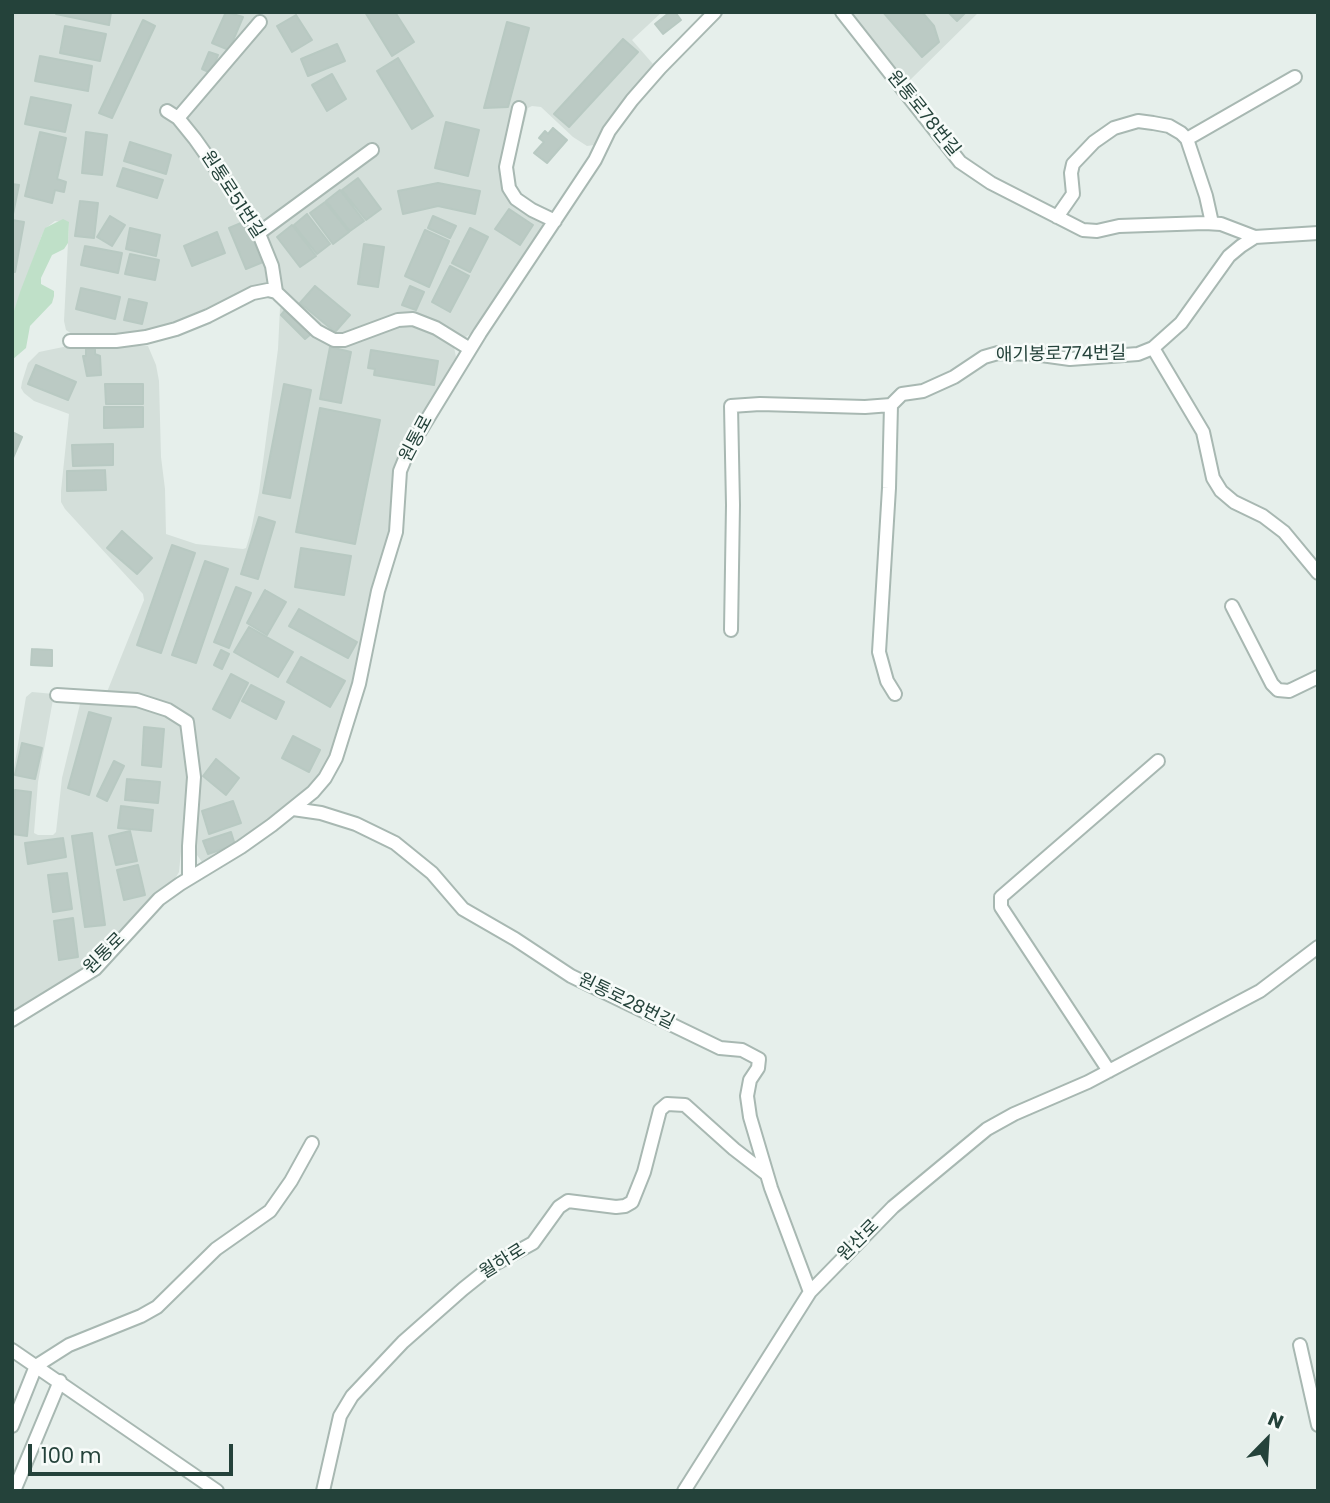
<!DOCTYPE html>
<html>
<head>
<meta charset="utf-8">
<style>
  body { margin:0 }
  #map { position:relative; width:1330px; height:1503px; overflow:hidden; background:#e6efeb; font-family:Poppins,sans-serif }
  canvas { display:block }
  .frame { position:absolute; inset:0; border:14px solid #24423a; pointer-events:none }
  .north { position:absolute; left:1232px; top:1405px; width:70px; height:70px; -webkit-text-stroke:5px #f7fbf9; paint-order:stroke; rotate:24deg; font-size:19px; font-weight:700; line-height:28px; text-align:center; color:#24423a }
  .north::after { content:''; display:block; margin:auto; width:24px; height:32px; background:#24423a; clip-path:polygon(50% 0,100% 100%,50% 72%,0 100%) }
  .scale { position:absolute; left:28px; top:1444px; width:205px; height:32px; box-sizing:border-box; border:4px solid #24423a; border-top:0; padding-left:9px; font-size:21px; line-height:24px; white-space:nowrap; color:#24423a; -webkit-text-stroke:5px #f7fbf9; paint-order:stroke }
</style>
</head>
<body>
<div id="map">
<canvas width="1330" height="1503"></canvas>
<div class="frame"></div>
<div class="north">N</div>
<div class="scale">100 m</div>
</div>
<script>
const context = document.querySelector('canvas').getContext('2d');
context.lineJoin = 'round';
function fillPath(path, color) { context.fillStyle = color; context.fill(path, 'evenodd'); }
const poly = rows => new Path2D(rows.map(r => 'M' + r).join(''));
function strokePath(path, color, width, dash) { context.strokeStyle = color; context.lineWidth = width; context.lineCap = dash ? 'butt' : 'round'; context.setLineDash(dash || []); context.stroke(path); }
function drawText(font, color, halo, rows, align = 'center') {
  context.font = font + ' Poppins,"Noto Sans KR",sans-serif'; context.lineWidth = 5; context.setLineDash([]); context.textBaseline = 'middle'; context.strokeStyle = halo; context.fillStyle = color; for (const [text, x, y, turn = 0] of rows) {
    context.save(); context.translate(x, y); context.rotate((+turn || 0) * Math.PI / 180); context.textAlign = isNaN(turn) ? turn : align; if (halo) context.strokeText(text, 0, 0); context.fillText(text, 0, 0); context.restore();
  }
}
const built = poly([
  [12,12,662,12,632,40,653,64,609,121,594,145,587,146,573,137,541,107,532,106,528,108,512,170,514,187,529,202,552,214,472,333,464,338,433,320,410,313,395,315,336,336,318,325,282,290,173,326,132,335,75,336,66,330,64,321,69,223,55,221,46,228,42,235,12,317],
  [846,12,979,12,906,84],
  [283,306,334,345,349,345,396,328,410,326,425,329,438,336,454,347,456,357,403,451,387,543,369,606,350,696,329,759,318,777,298,798,275,817,207,863,202,862,197,855,199,768,194,721,192,717,162,703,132,694,107,692,144,600,143,594,65,509,61,502,61,491,69,414,34,401,24,393,21,388,22,382,28,363,39,352,68,346,148,346,156,365,159,381,161,457,165,489,166,534,196,544,243,549,246,548,250,535,259,492,278,349,280,308],
  [32,692,54,694,38,782,34,833,38,835,53,835,56,832,62,778,81,700,125,703,162,713,182,725,187,790,179,872,176,877,155,896,92,964,12,1013,12,780,26,697]
]);
const green = poly([
  [63,219,69,222,68,243,64,249,52,255,41,278,41,284,54,291,54,296,52,303,30,326,26,348,12,360,12,317,20,292,42,235,45,228]
]);
const building = poly([
  [57,12,111,12,109,25,56,14,57,12],
  [226,12,243,17,229,50,212,43,226,12],
  [365,12,395,12,414,42,392,56,365,12],
  [670,12,675,12,681,20,663,34,655,24,670,12],
  [883,12,922,12,934,26,939,42,922,57,883,12],
  [948,12,966,12,957,21,948,12],
  [296,15,312,40,292,52,277,26,296,15],
  [143,20,155,26,112,118,99,113,143,20],
  [507,22,529,28,508,107,484,108,507,22],
  [65,26,106,34,100,61,60,53,65,26],
  [623,39,638,52,569,127,554,114,623,39],
  [337,44,345,61,308,76,301,59,337,44],
  [209,52,218,55,211,73,202,69,209,52],
  [40,56,92,66,88,91,35,81,40,56],
  [398,58,433,116,412,129,377,71,398,58],
  [332,74,346,99,327,111,312,85,332,74],
  [31,97,71,105,65,132,25,124,31,97],
  [446,122,479,130,468,176,435,168,446,122],
  [553,128,567,140,547,163,534,153,544,142,539,138,545,131,548,134,553,128],
  [40,132,66,138,57,179,66,182,64,192,55,190,52,203,25,196,40,132],
  [86,132,107,135,102,175,82,173,86,132],
  [130,142,171,155,166,174,124,161,130,142],
  [123,168,163,180,157,198,117,186,123,168],
  [358,178,381,209,366,220,342,190,358,178],
  [438,183,480,191,475,214,438,206,403,214,398,191,438,183],
  [12,184,19,185,13,214,12,214,12,184],
  [340,190,364,221,350,231,326,201,340,190],
  [80,201,98,203,94,238,75,236,80,201],
  [325,202,349,232,333,244,310,213,325,202],
  [509,209,533,225,520,245,495,229,509,209],
  [307,214,330,244,317,254,294,225,307,214],
  [110,216,125,225,112,246,97,237,110,216],
  [433,216,456,226,450,238,428,228,433,216],
  [12,220,24,222,15,272,12,272,12,220],
  [246,221,263,262,246,269,229,228,246,221],
  [292,225,316,256,300,267,277,237,292,225],
  [130,228,160,235,156,256,126,249,130,228],
  [470,228,488,237,470,272,452,263,470,228],
  [425,230,449,241,429,287,405,276,425,230],
  [217,232,225,253,192,266,184,246,217,232],
  [364,244,384,247,378,287,358,284,364,244],
  [85,246,122,253,118,273,81,265,85,246],
  [130,254,159,260,155,280,125,274,130,254],
  [450,266,469,276,450,312,432,302,450,266],
  [315,286,350,315,335,332,300,303,315,286],
  [410,286,424,292,416,310,402,305,410,286],
  [81,288,120,297,115,319,76,309,81,288],
  [129,299,147,303,142,324,124,320,129,299],
  [286,309,311,334,305,339,281,315,286,309],
  [330,347,351,352,341,403,320,399,330,347],
  [86,349,95,349,95,354,100,356,101,375,87,376,83,356,86,356,86,349],
  [371,350,438,361,434,385,374,375,375,369,368,368,371,350],
  [36,365,76,382,68,400,28,384,36,365],
  [105,384,143,384,143,404,106,404,105,384],
  [284,384,311,390,290,498,263,493,284,384],
  [104,407,143,407,143,427,104,428,104,407],
  [320,408,380,420,355,544,296,532,320,408],
  [12,432,22,437,12,460,12,432],
  [113,444,113,465,73,466,72,445,113,444],
  [105,470,106,490,67,491,67,471,105,470],
  [259,517,275,522,258,579,241,574,259,517],
  [122,531,152,558,137,574,107,548,122,531],
  [172,545,195,553,161,653,137,645,172,545],
  [301,548,351,556,344,595,295,587,301,548],
  [205,561,228,569,196,663,172,655,205,561],
  [236,587,251,593,229,648,214,642,236,587],
  [265,590,286,602,267,635,247,623,265,590],
  [299,609,357,642,348,658,289,626,299,609],
  [249,627,293,652,278,677,234,652,249,627],
  [32,649,52,650,52,666,31,665,32,649],
  [221,650,229,654,222,669,214,665,221,650],
  [301,657,345,681,330,707,287,682,301,657],
  [231,674,248,683,230,718,213,709,231,674],
  [251,685,284,702,276,719,242,701,251,685],
  [89,712,111,718,89,795,68,788,89,712],
  [144,727,164,729,161,767,142,765,144,727],
  [293,736,320,750,309,772,282,758,293,736],
  [22,743,42,748,35,779,15,775,22,743],
  [216,759,239,778,226,795,203,776,216,759],
  [114,761,124,766,107,801,97,796,114,761],
  [127,779,160,782,158,803,125,800,127,779],
  [15,790,31,792,27,836,12,834,15,790],
  [233,801,241,823,209,834,202,811,233,801],
  [121,806,153,810,151,831,118,828,121,806],
  [130,831,137,861,116,865,109,836,130,831],
  [231,832,235,845,208,854,203,841,231,832],
  [92,833,105,925,85,927,72,836,92,833],
  [63,838,66,857,28,864,25,843,63,838],
  [138,865,145,895,124,900,117,870,138,865],
  [67,873,72,909,53,912,48,875,67,873],
  [73,918,78,957,59,960,54,921,73,918]
]);
const minor = poly([
  [842,12,960,162,991,183,1083,230,1097,231,1119,226,1205,223,1221,224,1255,237],
  [519,108,506,167,509,188,516,199,532,210,555,221],
  [167,111,178,118,195,139,255,224,272,266,276,292],
  [178,118,260,22],
  [1187,139,1206,196,1212,223],
  [1057,217,1073,194,1071,173,1073,164,1094,142,1114,128,1138,121,1153,123,1169,126,1181,133,1187,139,1295,77],
  [259,233,372,150],
  [70,341,116,341,146,337,176,329,208,316,253,293,268,290,276,292,317,331,334,340,344,340,398,320,413,319,436,328,470,349],
  [1153,348,1203,432,1213,478,1221,491,1234,502,1263,516,1284,532,1318,573],
  [1232,606,1272,684,1278,690,1289,691,1318,677],
  [731,630,733,505,731,406,760,404,865,407,891,405],
  [895,694,887,681,879,652,889,488,891,405,902,394,923,391,954,377,984,357,998,353,1034,354,1070,359,1138,354,1153,348,1181,323,1229,256,1241,246,1255,237,1318,233],
  [57,695,137,700,168,710,187,722,194,777,189,846,189,878],
  [293,809,321,813,356,824,395,843,432,873,463,909,515,939,571,976,720,1048,742,1050,759,1059,758,1068,750,1080,747,1096,750,1117,771,1188,810,1292],
  [12,1020,95,969,159,899,180,884,241,847,272,825,313,792,325,778,336,758,359,684,378,591,396,532,400,471,409,449,480,333,595,160,609,131,632,100,660,68,715,12],
  [1109,1071,1001,907,1001,897,1158,761],
  [1300,1345,1318,1425],
  [12,1350,217,1491],
  [12,1426,36,1366,69,1345,141,1316,157,1307,216,1249,270,1211,291,1181,312,1143],
  [14,1491,60,1381],
  [323,1491,340,1416,352,1396,403,1342,463,1289,493,1265,533,1243,559,1207,568,1201,616,1207,625,1206,632,1202,644,1172,660,1110,667,1104,685,1105,734,1149,765,1173],
  [684,1491,810,1292,893,1207,987,1129,1014,1114,1088,1082,1260,991,1318,947]
]);
const streetNames = [
  ["원통로78번길",923,114,51],
  ["원통로51번길",232,195,57],
  ["애기봉로774번길",1061,355,-1],
  ["원통로",417,439,-62],
  ["원통로",105,954,-45],
  ["원통로28번길",626,1002,26],
  ["원산로",859,1241,-45],
  ["월하로",503,1262,-32]
];
fillPath(built, '#d4dfda');
fillPath(green, '#bfe0c8');
fillPath(building, '#bbcac4');
strokePath(building, '#b8c9c2', 2);
strokePath(minor, '#a8b8b2', 16);
strokePath(minor, '#fff', 12);
drawText('18px', '#24423a', '#f7fbf9', streetNames);
</script>
</body>
</html>
